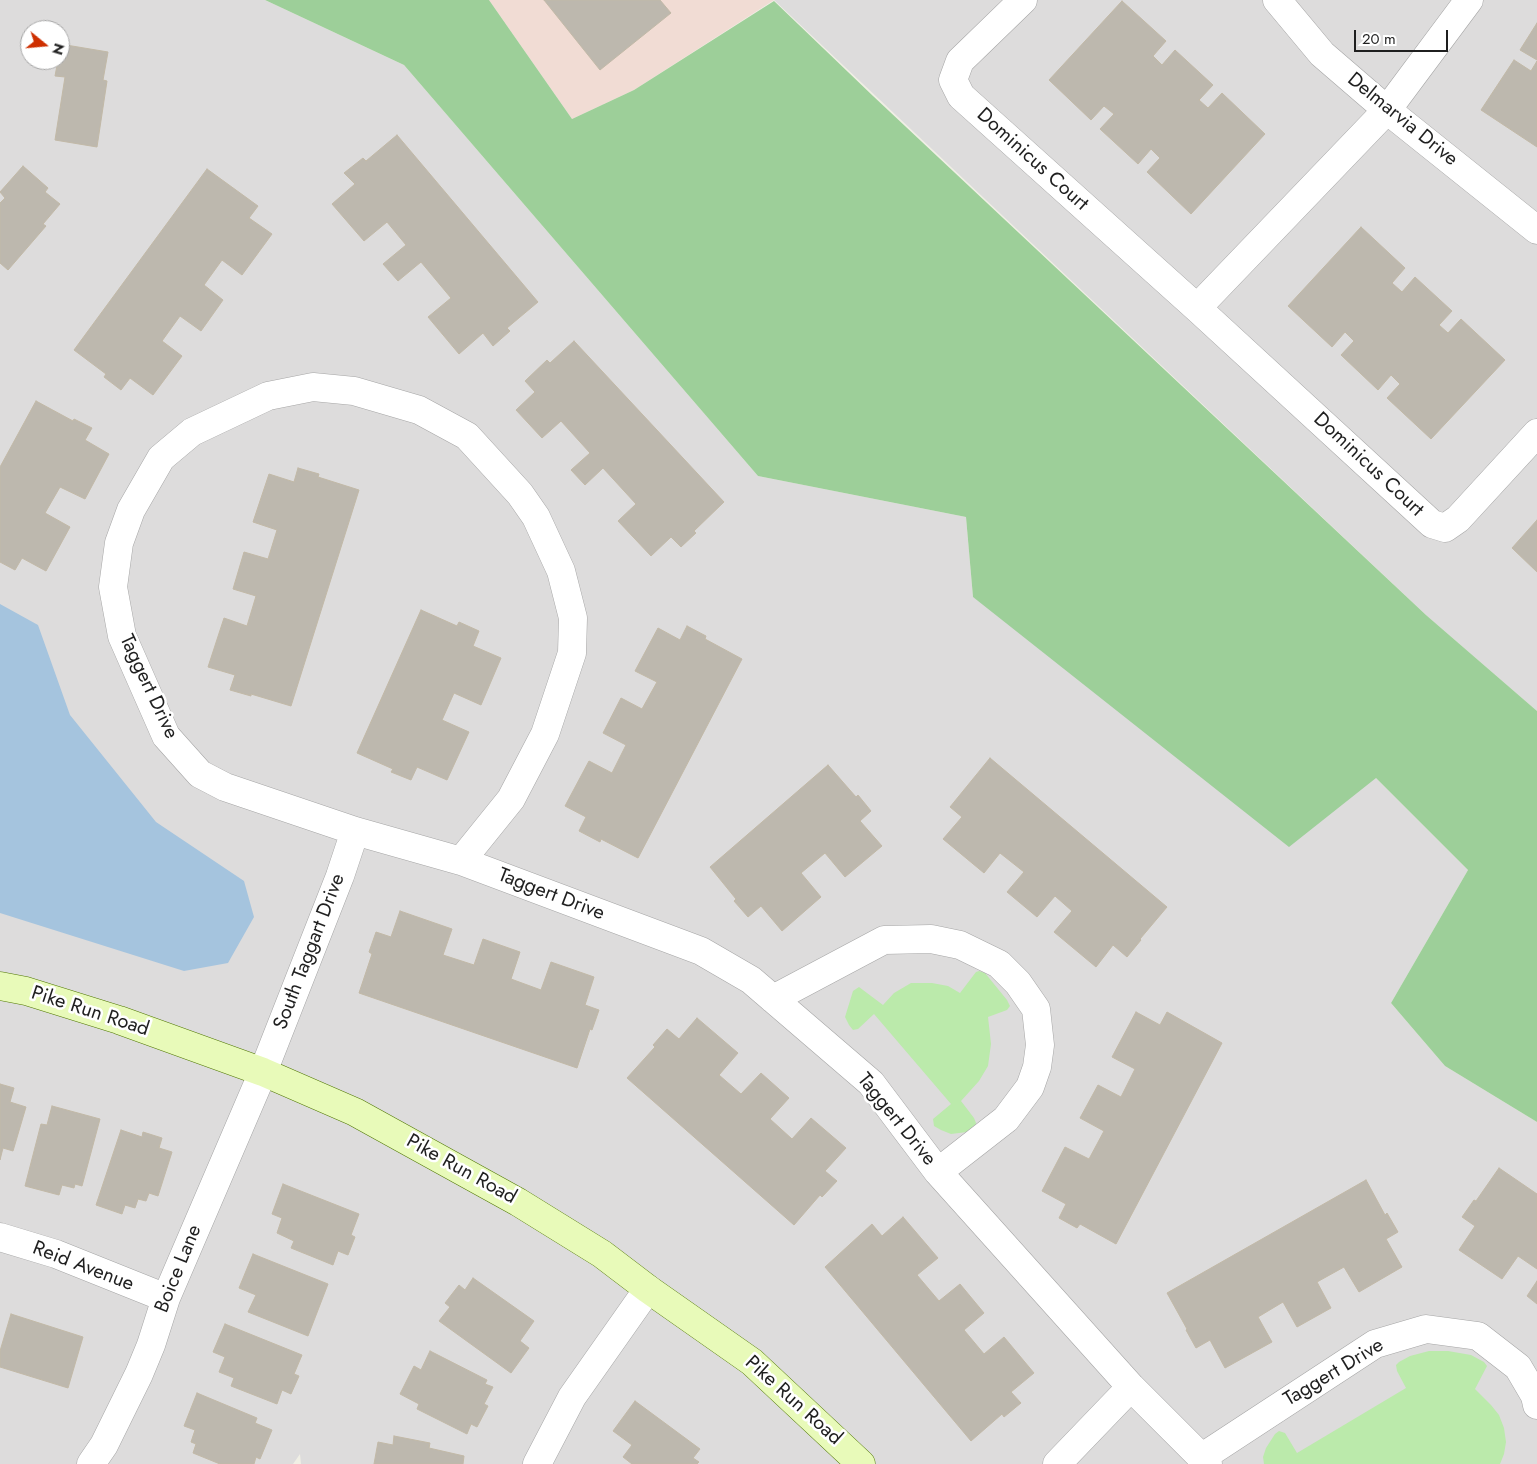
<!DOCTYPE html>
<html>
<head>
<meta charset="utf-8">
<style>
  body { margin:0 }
  #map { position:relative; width:1537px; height:1464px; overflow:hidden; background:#f0efe5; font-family:Jost,sans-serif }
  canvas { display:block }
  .north { position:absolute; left:20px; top:20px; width:50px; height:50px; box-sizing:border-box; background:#fff; border:1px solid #a5a5a5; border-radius:50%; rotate:107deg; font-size:14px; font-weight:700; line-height:20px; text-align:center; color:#1f1f1f }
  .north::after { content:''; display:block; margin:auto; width:18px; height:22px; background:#ce2f00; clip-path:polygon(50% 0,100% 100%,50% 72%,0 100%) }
  .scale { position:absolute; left:1354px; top:30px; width:94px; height:22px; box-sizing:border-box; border:2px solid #1f1f1f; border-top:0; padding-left:6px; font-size:15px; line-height:18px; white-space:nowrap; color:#1f1f1f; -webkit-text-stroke:4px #fff; paint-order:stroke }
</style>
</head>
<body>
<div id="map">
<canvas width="1537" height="1464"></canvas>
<div class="north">N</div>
<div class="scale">20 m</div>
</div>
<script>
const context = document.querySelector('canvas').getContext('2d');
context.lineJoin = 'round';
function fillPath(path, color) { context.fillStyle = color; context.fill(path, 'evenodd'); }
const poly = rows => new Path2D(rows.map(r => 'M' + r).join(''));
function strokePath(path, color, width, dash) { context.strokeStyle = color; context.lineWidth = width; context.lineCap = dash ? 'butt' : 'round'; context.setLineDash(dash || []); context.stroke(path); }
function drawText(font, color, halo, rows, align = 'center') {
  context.font = font + ' Jost,sans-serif'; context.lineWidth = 5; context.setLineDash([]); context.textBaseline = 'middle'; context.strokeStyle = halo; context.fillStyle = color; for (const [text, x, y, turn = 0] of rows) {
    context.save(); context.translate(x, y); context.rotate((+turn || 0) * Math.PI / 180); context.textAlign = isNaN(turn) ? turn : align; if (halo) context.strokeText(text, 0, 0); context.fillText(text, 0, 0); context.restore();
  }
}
const residential = poly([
  [0,0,265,0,404,65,758,476,966,517,973,597,1376,778,1468,870,1391,1003,1445,1066,1537,1122,1537,1464,301,1464,300,1454,293,1464,0,1464],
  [30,30,60,30,60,60,30,60],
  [774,0,1537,0,1537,711,1426,615]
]);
const commercial = poly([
  [489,0,774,0,634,90,572,119]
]);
const grass = poly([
  [979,971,985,973,1007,1000,1010,1006,1007,1010,988,1017,991,1044,988,1066,979,1081,961,1101,974,1118,976,1123,975,1127,967,1132,951,1134,941,1130,934,1126,933,1119,951,1104,874,1014,858,1029,853,1030,849,1025,845,1017,853,991,859,987,883,1005,894,993,911,983,932,983,948,986,960,993,976,972],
  [1429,1351,1448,1351,1471,1355,1484,1362,1487,1366,1475,1389,1491,1405,1499,1415,1504,1428,1506,1442,1504,1454,1500,1464,1264,1464,1263,1457,1266,1448,1275,1434,1279,1431,1285,1433,1297,1453,1406,1388,1397,1371,1396,1365,1399,1362,1410,1356]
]);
const forest = poly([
  [265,0,489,0,572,119,634,90,774,1,873,96,1426,615,1537,711,1537,1122,1445,1066,1391,1003,1468,870,1376,778,1289,847,973,597,966,517,758,476,404,65]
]);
const water = poly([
  [0,604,38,625,70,715,156,822,244,881,254,917,228,963,184,971,0,913]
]);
const building = poly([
  [544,0,660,0,671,13,600,70,544,0],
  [1122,1,1166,41,1153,56,1162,65,1175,50,1213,85,1199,100,1208,108,1222,93,1265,134,1191,214,1147,172,1160,158,1151,149,1138,164,1100,129,1114,114,1104,106,1091,120,1049,80,1122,1],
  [1537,23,1537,60,1520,50,1537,23],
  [60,44,108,52,103,80,107,81,97,147,55,140,65,77,55,76,58,60,60,60,60,44],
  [1514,60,1531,71,1537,61,1537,147,1481,110,1514,60],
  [397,135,538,302,507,328,510,331,493,346,483,333,459,354,428,317,451,298,421,262,398,281,383,264,406,245,387,222,364,241,332,204,355,184,344,173,363,158,366,161,397,135],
  [23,166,48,188,45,192,60,204,43,224,46,226,8,270,0,263,0,203,5,198,0,192,23,166],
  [207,169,258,206,249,218,272,234,242,275,222,260,204,285,223,300,201,331,180,316,162,341,182,356,153,395,130,378,121,390,104,377,106,374,74,350,207,169],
  [1361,227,1405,268,1392,283,1402,292,1415,277,1452,311,1439,325,1448,333,1461,319,1505,360,1431,439,1387,398,1400,384,1391,375,1378,390,1341,355,1354,341,1345,332,1332,347,1288,306,1361,227],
  [574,341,724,502,694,531,696,533,681,547,671,537,651,556,618,521,636,504,603,468,585,485,571,470,590,453,561,421,542,438,516,410,535,392,525,381,547,360,550,363,574,341],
  [36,401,73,421,74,419,92,428,85,440,109,454,85,499,60,487,45,513,70,527,46,571,22,558,15,570,0,562,0,467,36,401],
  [298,468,319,474,318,477,359,490,291,706,251,694,251,696,230,690,235,675,208,667,224,618,247,626,256,596,233,589,244,552,268,559,277,530,253,522,269,474,294,482,298,468],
  [1537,520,1537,572,1512,548,1537,520],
  [421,610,457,626,459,622,479,631,473,646,501,658,481,705,454,693,442,720,469,732,447,780,417,767,411,780,391,772,393,769,357,753,421,610],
  [687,626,706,636,705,639,742,659,638,858,601,839,600,842,579,831,586,817,565,806,589,761,612,773,626,745,603,733,621,698,642,709,657,682,635,671,658,628,680,640,687,626],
  [990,758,1167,907,1140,939,1141,940,1127,957,1113,945,1096,967,1054,932,1072,911,1055,896,1037,917,1007,892,1024,872,1000,853,984,873,943,839,962,817,950,807,990,758],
  [828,765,856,797,858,795,871,811,860,821,882,846,845,877,825,853,801,873,821,897,782,931,761,906,748,917,734,901,736,899,710,867,828,765],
  [400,911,452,929,443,955,474,965,483,939,520,952,511,979,541,990,551,962,594,977,585,1005,599,1010,592,1030,590,1029,577,1068,359,993,372,954,369,952,376,932,391,937,400,911],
  [1136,1012,1160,1025,1167,1012,1222,1043,1116,1244,1080,1224,1077,1228,1059,1218,1066,1204,1042,1191,1065,1147,1089,1159,1104,1131,1080,1118,1098,1085,1121,1097,1135,1069,1112,1057,1136,1012],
  [697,1018,738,1053,719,1075,741,1094,761,1073,789,1098,770,1119,792,1139,811,1118,846,1148,825,1171,837,1181,822,1197,820,1195,794,1225,627,1078,655,1047,653,1045,667,1029,679,1039,697,1018],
  [0,1084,14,1088,10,1102,26,1107,13,1151,3,1148,0,1160,0,1084],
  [52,1106,100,1119,82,1186,75,1184,74,1188,62,1185,59,1195,25,1186,41,1124,47,1125,52,1106],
  [121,1130,142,1137,143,1132,162,1138,159,1148,172,1152,158,1196,149,1193,146,1201,138,1199,135,1208,125,1205,122,1214,96,1205,121,1130],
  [1499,1168,1537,1194,1537,1269,1518,1256,1502,1279,1459,1250,1475,1226,1462,1217,1474,1200,1476,1201,1499,1168],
  [1366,1180,1385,1215,1387,1213,1398,1232,1386,1239,1402,1267,1359,1292,1344,1267,1317,1282,1331,1308,1297,1327,1283,1302,1258,1317,1272,1342,1225,1368,1210,1340,1196,1348,1186,1330,1187,1329,1167,1293,1366,1180],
  [283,1184,359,1214,351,1235,355,1237,348,1255,338,1251,333,1265,291,1248,294,1241,277,1233,282,1218,272,1214,283,1184],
  [903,1217,938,1258,917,1275,939,1301,960,1284,984,1313,964,1330,984,1354,1004,1337,1034,1373,1011,1392,1021,1403,1004,1417,1002,1414,971,1441,825,1267,872,1224,882,1236,903,1217],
  [253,1254,328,1284,308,1336,248,1312,256,1295,239,1288,253,1254],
  [473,1278,534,1321,520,1341,529,1348,511,1373,439,1321,450,1307,445,1303,459,1285,465,1290,473,1278],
  [1537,1281,1537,1304,1527,1296,1537,1281],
  [11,1314,83,1337,68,1388,0,1367,0,1351,11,1314],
  [225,1324,302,1355,294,1374,299,1376,291,1394,282,1390,277,1404,231,1386,234,1378,219,1372,225,1357,213,1352,225,1324],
  [430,1351,487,1380,485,1384,493,1387,484,1404,488,1406,477,1427,471,1424,467,1434,417,1409,419,1404,400,1394,414,1366,421,1370,430,1351],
  [197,1393,257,1418,255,1423,272,1430,260,1459,256,1457,254,1464,220,1464,193,1453,196,1444,191,1442,195,1430,184,1426,197,1393],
  [635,1401,700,1449,693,1458,699,1462,697,1464,632,1464,623,1457,632,1445,613,1431,635,1401],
  [394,1436,430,1443,429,1448,464,1456,463,1464,374,1464,378,1442,393,1445,394,1436]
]);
const street = poly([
  [1023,0,960,61,953,80,961,96,1197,308,1432,524,1445,528,1458,519,1537,433],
  [1277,0,1322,54,1387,110,1537,230],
  [1197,308,1387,110,1469,0],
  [461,861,511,799,545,734,572,653,573,618,561,571,536,517,520,494,467,436,419,410,354,391,313,387,268,396,192,432,161,458,131,510,119,543,113,587,122,636,166,736,200,774,225,787,355,831,461,861,701,951,751,980,871,1083,938,1172,1131,1387,1208,1464],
  [773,999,884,940,931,939,960,945,999,964,1018,983,1036,1009,1040,1045,1037,1067,1030,1087,1006,1119,938,1172],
  [0,1237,56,1254,166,1298],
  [1201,1458,1375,1344,1426,1329,1478,1336,1518,1367,1535,1396,1537,1405],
  [91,1464,104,1445,139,1374,151,1345,166,1298,263,1072,340,876,355,831],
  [537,1464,572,1397,648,1289],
  [1057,1464,1131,1387]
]);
const secondary = poly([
  [0,986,26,991,119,1020,263,1072,355,1112,518,1202,602,1254,648,1289,752,1362,861,1464]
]);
const streetNames = [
  ["Delmarvia Drive",1402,120,39],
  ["Dominicus Court",1032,160,42],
  ["Dominicus Court",1368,465,43],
  ["Taggert Drive",148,687,65],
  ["Taggert Drive",551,895,21],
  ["South Taggart Drive",310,952,-69],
  ["Pike Run Road",90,1012,18],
  ["Taggert Drive",896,1120,51],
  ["Pike Run Road",461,1170,29],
  ["Reid Avenue",83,1267,21],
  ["Boice Lane",179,1269,-68],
  ["Taggert Drive",1334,1373,-31],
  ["Pike Run Road",793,1401,42]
];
fillPath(residential, '#dddcdc');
fillPath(commercial, '#f1dcd4');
fillPath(grass, '#bbeaab');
fillPath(forest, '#9dcf99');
fillPath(water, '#a5c4de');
fillPath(building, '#bdb8ae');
strokePath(building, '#c2b9a7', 1);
strokePath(street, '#a6a6a6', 29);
strokePath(secondary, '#517804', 29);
strokePath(street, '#fff', 28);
strokePath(secondary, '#e8fab9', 28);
drawText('20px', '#1f1f1f', '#fff', streetNames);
</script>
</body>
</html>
